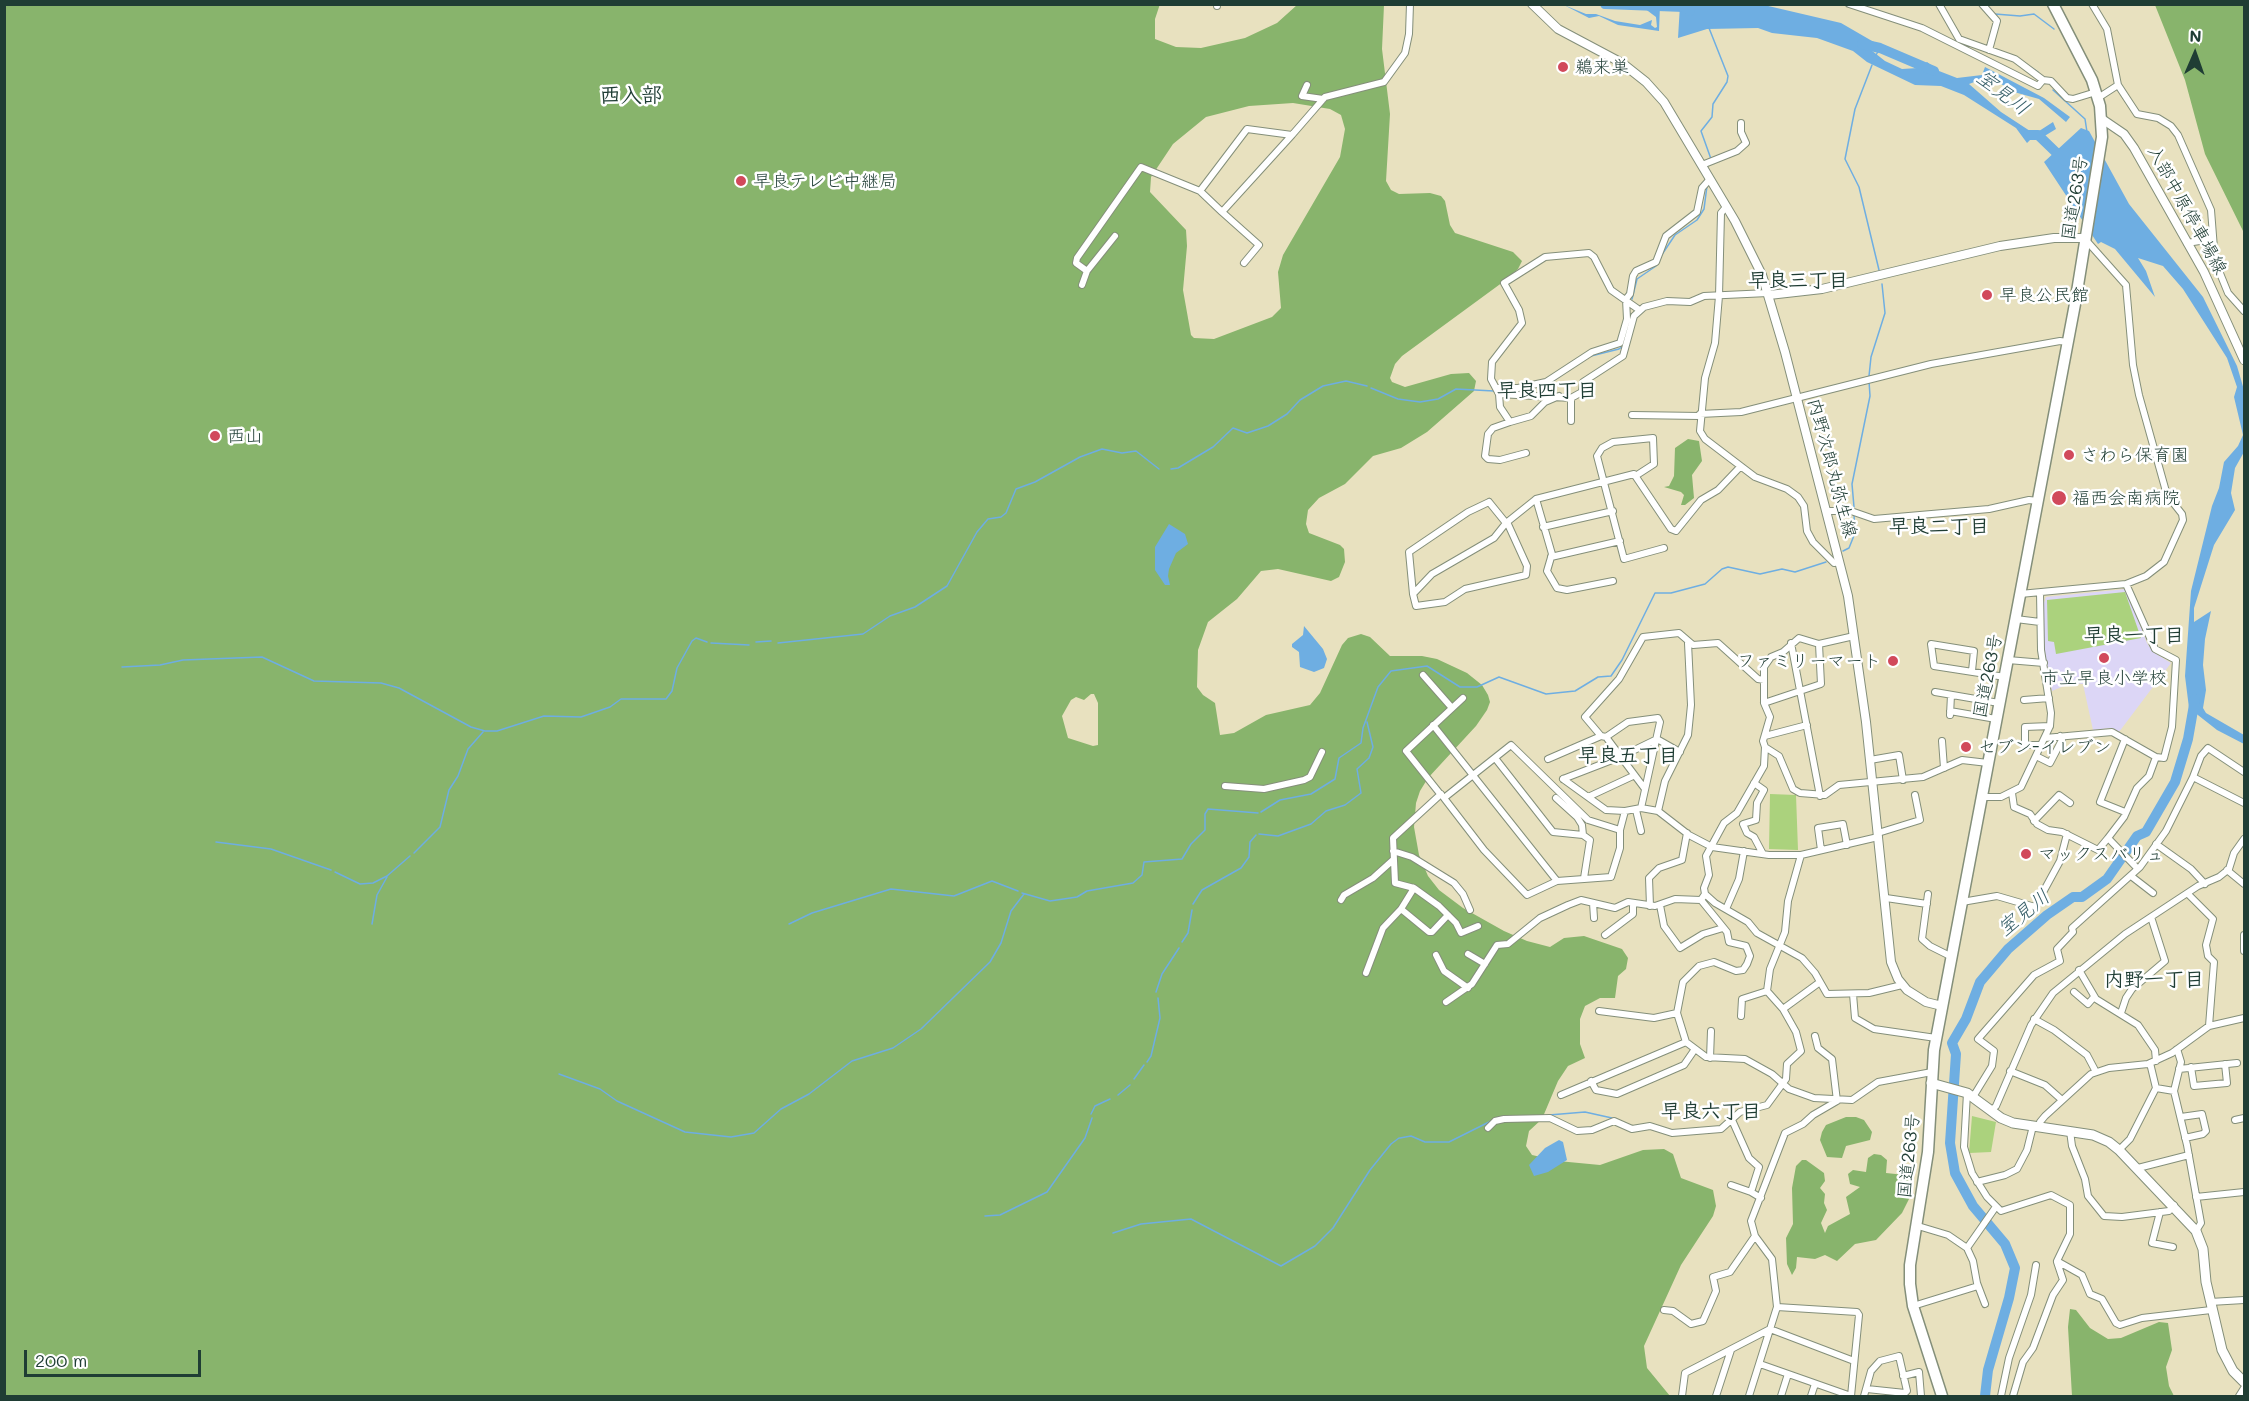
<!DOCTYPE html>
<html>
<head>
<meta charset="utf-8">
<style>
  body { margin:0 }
  #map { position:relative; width:2249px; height:1401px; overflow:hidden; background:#e8e1bf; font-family:Mali,sans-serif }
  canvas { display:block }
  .frame { position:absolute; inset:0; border:6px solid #1f3d34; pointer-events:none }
  .north { position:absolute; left:2165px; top:24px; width:60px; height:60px; -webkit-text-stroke:4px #fff; paint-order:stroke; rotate:2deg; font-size:16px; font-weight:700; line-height:24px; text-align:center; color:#1f3d34 }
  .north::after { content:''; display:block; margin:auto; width:21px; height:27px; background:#1f3d34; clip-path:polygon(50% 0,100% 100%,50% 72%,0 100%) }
  .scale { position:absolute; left:24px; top:1350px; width:177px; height:27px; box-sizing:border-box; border:3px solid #1f3d34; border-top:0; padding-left:8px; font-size:18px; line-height:21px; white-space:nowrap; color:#1f3d34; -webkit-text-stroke:4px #fff; paint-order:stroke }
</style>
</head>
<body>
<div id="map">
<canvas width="2249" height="1401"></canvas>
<div class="frame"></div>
<div class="north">N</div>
<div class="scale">200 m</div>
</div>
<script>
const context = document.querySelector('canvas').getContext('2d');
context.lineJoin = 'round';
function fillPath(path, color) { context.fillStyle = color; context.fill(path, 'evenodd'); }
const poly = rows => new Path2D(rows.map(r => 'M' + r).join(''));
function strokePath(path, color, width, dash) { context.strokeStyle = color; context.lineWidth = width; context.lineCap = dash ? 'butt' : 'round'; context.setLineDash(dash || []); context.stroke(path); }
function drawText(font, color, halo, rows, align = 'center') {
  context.font = font + ' Mali,"Klee One",sans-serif'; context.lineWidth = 5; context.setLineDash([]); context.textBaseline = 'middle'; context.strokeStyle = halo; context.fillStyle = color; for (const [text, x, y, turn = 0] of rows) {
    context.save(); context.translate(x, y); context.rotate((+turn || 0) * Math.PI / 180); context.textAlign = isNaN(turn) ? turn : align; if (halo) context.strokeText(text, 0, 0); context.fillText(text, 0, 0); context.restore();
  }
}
const built = poly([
  [2126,589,2147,643,2153,652,2171,663,2119,732,2111,728,2093,730,2083,684,2071,683,2052,691,2044,648,2043,606,2046,597]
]);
const green = poly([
  [2125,592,2141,638,2056,654,2054,642,2048,641,2047,600],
  [1770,794,1796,795,1798,850,1769,849],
  [1972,1116,1996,1122,1991,1152,1969,1153]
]);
const forest = poly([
  [1160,4,1155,19,1155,39,1176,47,1201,48,1245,38,1277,23,1297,5,1384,5,1382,49,1390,114,1386,181,1391,190,1399,194,1430,193,1441,196,1445,201,1450,225,1455,233,1513,252,1522,261,1518,269,1503,282,1402,356,1395,364,1390,378,1392,382,1405,387,1451,374,1469,373,1476,381,1474,391,1427,432,1401,448,1373,456,1345,484,1319,498,1308,510,1306,524,1309,533,1340,545,1344,549,1345,562,1339,577,1331,581,1278,569,1261,571,1237,599,1208,622,1198,650,1197,687,1203,695,1215,703,1220,735,1234,733,1266,715,1310,705,1320,693,1342,645,1348,638,1361,634,1370,637,1390,656,1422,656,1437,659,1467,673,1482,685,1488,695,1490,702,1487,710,1476,726,1428,778,1420,791,1416,803,1414,827,1419,855,1428,876,1439,890,1463,908,1504,931,1527,941,1550,947,1564,938,1584,936,1622,949,1628,958,1626,969,1618,976,1615,998,1600,998,1585,1006,1580,1019,1580,1044,1585,1058,1568,1066,1558,1081,1542,1119,1529,1131,1526,1146,1532,1155,1558,1161,1600,1165,1643,1150,1664,1149,1673,1154,1681,1178,1713,1190,1716,1206,1713,1216,1681,1265,1644,1346,1647,1368,1670,1396,5,1396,5,5],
  [1293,103,1330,109,1341,115,1345,129,1340,157,1283,255,1278,272,1281,308,1272,317,1214,339,1194,338,1191,335,1183,290,1187,246,1186,230,1150,192,1151,177,1173,144,1206,117,1249,106],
  [1091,694,1094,694,1098,703,1098,745,1093,746,1068,738,1062,716,1071,700,1076,697,1084,700],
  [2155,5,2244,5,2244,233,2205,154,2185,80],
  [1688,439,1699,441,1702,461,1692,475,1694,498,1685,505,1681,505,1684,495,1681,492,1664,487,1669,486,1674,476,1675,448],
  [1846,1117,1856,1117,1864,1120,1872,1132,1870,1140,1846,1146,1842,1158,1827,1157,1820,1140,1822,1132,1826,1125],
  [1874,1154,1881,1155,1887,1160,1886,1173,1905,1175,1908,1179,1910,1197,1902,1213,1876,1240,1855,1244,1837,1261,1825,1255,1815,1259,1797,1257,1796,1268,1792,1275,1787,1264,1786,1238,1793,1224,1792,1188,1796,1166,1802,1160,1806,1160,1824,1173,1825,1181,1820,1188,1825,1194,1824,1203,1827,1210,1821,1223,1825,1233,1828,1226,1850,1214,1846,1197,1860,1187,1850,1184,1848,1174,1853,1170,1866,1172,1868,1158],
  [2070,1309,2076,1310,2090,1328,2108,1339,2121,1338,2159,1322,2168,1323,2172,1350,2166,1367,2169,1386,2174,1396,2072,1396,2068,1327]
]);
const water = poly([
  [1564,5,1586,14,1596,14,1615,21,1640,25,1652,20,1651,25,1655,28,1657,27,1656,17,1640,5,1660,5,1659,31,1618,25,1599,16,1589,18],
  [1680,5,1764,5,1841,23,1879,45,1871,50,1885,61,1902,69,1918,68,1927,62,1939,71,1957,78,1982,75,1985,67,2044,98,2070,117,2066,122,2039,99,2014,92,1998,82,1985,78,1969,84,2001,112,2030,131,2036,133,2053,122,2056,129,2038,140,2032,138,2027,143,2016,128,1964,95,1941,86,1915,85,1867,62,1853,51,1817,38,1772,33,1758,28,1707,29,1678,38],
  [2081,128,2089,131,2129,204,2203,297,2237,366,2244,390,2244,452,2235,468,2231,493,2235,510,2214,545,2194,608,2194,622,2211,611,2205,639,2203,665,2206,690,2203,708,2206,713,2244,735,2244,744,2217,730,2189,708,2185,676,2191,591,2212,506,2219,488,2224,462,2238,446,2243,435,2234,397,2237,387,2227,358,2183,289,2163,266,2138,258,2146,271,2155,297,2115,249,2101,242,2098,244,2044,162],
  [1169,524,1185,534,1188,544,1176,553,1169,569,1168,576,1170,585,1165,585,1155,570,1155,547],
  [1304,626,1323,649,1327,659,1324,668,1314,672,1300,667,1299,652,1292,647,1292,644,1303,635],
  [1559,1140,1563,1142,1567,1160,1548,1172,1534,1176,1529,1165,1545,1148]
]);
const stream = poly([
  [1995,14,2020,16,2034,14,2054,29],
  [1709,28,1728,76,1727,82,1713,104,1712,117,1701,131,1711,159],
  [1876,55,1880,48],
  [1872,65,1855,109,1845,159,1859,187,1879,270],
  [2032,68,2038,72],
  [2053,90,2085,119,2087,132],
  [1661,256,1675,235,1697,220,1704,209,1707,186],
  [1632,299,1637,279,1656,266],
  [1591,356,1619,349,1623,346],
  [1869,376,1871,357,1885,313,1882,284],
  [1553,381,1584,360],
  [1371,388,1398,399,1420,402,1438,399,1456,389,1494,391],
  [1516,392,1544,385],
  [1171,469,1178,468,1213,447,1233,428,1247,433,1268,426,1287,414,1300,400,1323,386,1346,381,1367,386],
  [1854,507,1852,484,1870,396,1869,381],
  [1843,551,1849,548,1855,533,1854,515],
  [756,642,771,641],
  [711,643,749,645],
  [778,643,863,634,890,616,915,607,947,586,977,532,988,519,1001,517,1006,513,1016,489,1035,482,1080,457,1102,449,1122,453,1136,451,1159,469],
  [122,667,160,665,183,660,262,657,314,681,381,683,399,688,471,727,485,731,497,731,544,716,581,717,610,707,621,699,666,699,672,691,677,668,692,641,696,638,707,642],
  [1261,812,1280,800,1311,794,1335,779,1339,758,1361,743,1363,728,1378,687,1391,671,1427,666,1460,687,1477,687,1499,677,1546,694,1575,691,1598,677,1611,676,1622,660,1655,593,1671,593,1705,584,1722,569,1728,567,1760,574,1782,569,1795,572,1826,562],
  [1259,834,1278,836,1311,824,1326,811,1345,805,1361,793,1357,769,1369,758,1373,747,1367,722],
  [216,842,271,849,331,870],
  [414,853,440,827,449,790,458,776,468,749,483,732],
  [335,872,360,884,373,883,387,876,410,856],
  [1022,893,1050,901,1077,897,1087,891,1133,883,1142,875,1144,862,1182,859,1191,844,1205,830,1205,814,1208,809,1258,813],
  [1193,904,1202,890,1241,868,1249,857,1250,842,1256,835],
  [372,924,377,895,387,877],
  [789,924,812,913,891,889,954,896,992,881,1018,891],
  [1182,942,1188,933,1192,910],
  [1156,992,1162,974,1179,948],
  [1147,1062,1151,1056,1160,1018,1158,998],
  [559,1074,600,1089,617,1101,685,1132,731,1137,754,1133,781,1109,809,1094,852,1061,893,1048,921,1029,990,962,1001,943,1011,911,1024,894],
  [1134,1079,1144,1065],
  [1118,1095,1130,1085],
  [1091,1114,1095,1106,1110,1099],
  [1549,1115,1585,1112,1612,1118],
  [1400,1138,1411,1136,1425,1142,1449,1142,1499,1117],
  [985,1216,1000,1215,1047,1192,1085,1138,1092,1118],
  [1113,1233,1141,1224,1191,1219,1281,1266,1315,1246,1333,1228,1370,1170,1391,1144,1399,1138]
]);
const river = poly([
  [1605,4,1684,7,1690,11],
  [1862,44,1880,48,1934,71],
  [2028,135,2038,135,2065,161],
  [1985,1396,1988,1370,2009,1298,2015,1268,2005,1244,1973,1206,1955,1173,1950,1143,1956,1054,1952,1043,1966,1019,1980,982,2008,949,2047,915,2073,897,2082,897,2107,879,2137,836,2146,832,2175,782,2188,739,2195,699]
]);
const minor = poly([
  [1849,4,1922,28,2038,86,2043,80],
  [1939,4,1959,39,2015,59,2043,80,2051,81,2067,98,2073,99,2096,92],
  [1982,4,1997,21,1989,50],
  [2092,4,2107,29,2118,85,2098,98],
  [1217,6,1217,4],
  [1307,85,1302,96,1323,99],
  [2118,85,2137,114,2158,118,2171,126,2178,135,2211,210,2215,261,2228,293,2244,311],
  [1702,165,1737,151,1746,143,1741,132,1741,123],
  [1200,191,1222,212],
  [1726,207,1721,213,1719,296,1715,343,1705,378,1700,431,1705,439,1755,477,1787,489,1798,497,1804,506,1807,531,1813,542,1834,563,1839,562],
  [2187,243,2212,239],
  [1244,263,1259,245,1222,212,1292,135],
  [1087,271,1076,263,1077,258,1141,167,1200,191,1247,129,1292,135,1325,97,1384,82,1405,53,1409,34,1410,4],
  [1082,285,1087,271,1115,236],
  [1496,388,1518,388,1546,382,1592,352,1620,343,1627,319,1626,299,1630,294,1633,276,1636,271,1656,262,1666,236,1697,212,1702,188,1710,179],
  [1499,394,1571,398,1582,392,1583,382,1623,356,1634,316,1644,307,1667,301,1690,302,1704,296,1768,293],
  [1559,396,1545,402,1531,416,1510,422,1500,407,1499,394,1491,379,1492,362,1522,323,1519,310,1504,283,1545,257,1589,253,1594,257,1611,290,1638,309],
  [1700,414,1741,412,1931,364,2060,341,2067,342],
  [1632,415,1700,416],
  [1571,421,1571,398],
  [1510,422,1493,428,1488,434,1485,456,1488,459,1500,460,1526,453],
  [1637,475,1654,464,1653,438,1613,442,1602,448,1597,456,1624,559,1664,548],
  [1536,499,1552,554,1547,571,1557,588,1567,590,1613,581],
  [1489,502,1506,523,1494,538,1432,574,1413,594,1409,552,1468,512,1489,502],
  [1826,511,1851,511,1874,519,1989,509,2029,500,2038,501],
  [1506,523,1536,499,1634,474,1671,529,1676,531,1701,500,1718,490,1740,467],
  [1543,527,1613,511],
  [1551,557,1620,541],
  [1413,594,1416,606,1445,602,1465,589,1526,575,1527,566,1507,522],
  [2020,594,2126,584,2146,576,2164,562,2183,520,2182,514,2167,495,2139,395,2133,365,2126,285,2085,239],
  [2016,619,2040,622],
  [1854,636,1819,644,1799,638,1783,652,1771,657,1764,667,1764,703,1770,717,1763,741,1765,747,1779,756,1793,789,1800,793,1825,795,1839,785,1923,777,1962,760,1988,763],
  [1791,643,1820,796],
  [2008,660,2044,663],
  [1972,671,1974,651,1931,644,1934,666,2005,677],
  [1423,675,1452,708],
  [1935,692,1999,703],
  [2024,700,2049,698],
  [1764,703,1821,684,1819,644],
  [1950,711,1996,719],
  [1950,715,1951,695],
  [1433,725,1557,881],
  [1765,736,1807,725],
  [1606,737,1628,722,1658,718,1660,722,1641,808],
  [2045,738,2112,732,2156,757,2164,758,2172,727,2176,660,2155,649,2126,584],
  [1657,739,1680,752],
  [1942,741,1944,768],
  [2039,745,2025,745,2025,727,2050,726],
  [2036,756,2050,763,2062,740,2060,736],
  [1495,758,1553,832,1583,835],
  [1548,759,1601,736],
  [1870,760,1899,755,1903,780],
  [2193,777,2201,756,2208,748,2244,772],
  [1563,779,1620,757,1657,739],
  [1563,779,1606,810,1625,811],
  [1754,783,1764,790,1757,803,1756,820,1743,824,1747,833,1754,837,1763,854],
  [1225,786,1264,789,1304,780,1310,777,1322,752],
  [1645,789,1606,737,1601,736,1585,717,1619,679,1643,637,1679,633,1693,645,1718,643,1758,679,1764,680],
  [2012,793,2014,807,2030,814,2037,824,2048,830,2062,832,2098,850,2108,838,2136,867],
  [1441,795,1406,751,1463,698],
  [1588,797,1633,776],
  [1982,797,2001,797,2021,787,2050,726,2051,713,2041,650,2040,593],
  [1556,798,1577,817,1582,825,1583,835,1590,840,1584,878],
  [1636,810,1641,831],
  [1658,811,1665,781,1688,735,1691,705,1688,643],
  [2125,812,2100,802,2125,739],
  [2034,821,2059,795,2070,803],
  [1620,830,1588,820,1511,745,1444,798,1484,850,1527,895,1557,881,1611,877,1620,848,1620,830,1625,811,1641,808,1658,811,1689,835,1712,847,1769,855,1801,855,1878,837],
  [1878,833,1920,820,1915,795],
  [2108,838,2124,817,2137,788,2149,776,2156,757],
  [2156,844,2191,869,2205,884],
  [1821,850,1818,828,1843,824,1847,845],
  [1393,851,1412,857,1454,883,1463,894,1470,910],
  [2227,870,2244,884],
  [2131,876,2153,893],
  [1414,888,1439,906,1456,923,1461,933,1478,926],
  [1705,894,1715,903,1748,922,1757,933,1802,958,1815,973,1827,994,1869,993,1902,985],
  [1928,894,1922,939,1930,946,1952,957],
  [2188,894,2213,919,2206,945,2208,956,2214,962,2209,1026],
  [1886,898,1927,904],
  [1341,900,1344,895,1373,878,1393,860],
  [1962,902,1997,896,2035,907,2060,861,2067,834],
  [1593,903,1594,918],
  [1660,905,1664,926,1680,948,1703,934,1723,928],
  [1650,906,1649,878,1659,868,1682,860,1687,833],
  [1401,909,1429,932,1432,932,1448,915],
  [1726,909,1739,879,1744,851],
  [1605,935,1633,914,1633,903],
  [2244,935,2244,951],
  [1468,954,1485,964],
  [1436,955,1444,971,1468,988],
  [2079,970,2096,999,2138,1025,2155,1050,2156,1061],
  [1366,973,1383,928,1401,909,1414,888,1395,883,1393,838,1441,794],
  [1767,991,1783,1009,1820,982],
  [2074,992,2088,1004,2094,997],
  [1853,994,1855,1018,1874,1029,1936,1038],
  [1446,1002,1472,984,1497,945,1508,944,1540,918,1568,905,1581,900,1615,908,1628,902,1655,906,1675,899,1701,900,1705,894,1704,888,1709,875,1706,856,1724,823,1737,813,1764,766,1765,747],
  [1599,1011,1654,1018,1677,1013,1686,1042,1706,1057,1745,1059,1772,1074,1789,1089,1814,1098,1852,1100,1878,1082,1932,1072],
  [1677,1013,1683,982,1699,966,1714,962,1736,971,1743,970,1747,964,1750,956,1746,946,1729,942,1727,932,1701,900],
  [2121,1013,2126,998,2132,989,2165,961,2151,917],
  [1741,1016,1742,999,1767,991,1770,969,1785,932,1788,901,1801,855],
  [2034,1019,2054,1030,2087,1055,2096,1072],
  [1815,1036,1818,1048,1832,1059,1837,1101],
  [2177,1049,2181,1062,2174,1091,2187,1145,2201,1223,2196,1231],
  [1710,1058,1711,1031],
  [2191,1067,2194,1086,2227,1083,2225,1064],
  [2179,1069,2237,1063],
  [2010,1071,2045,1085,2062,1100],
  [1591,1081,1596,1090,1617,1094,1684,1065,1695,1049],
  [2156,1088,2174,1091],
  [1967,1093,1964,1147,1972,1173,1987,1197,2001,1211,2051,1195,2070,1205,2070,1234,2057,1261,2082,1275,2090,1294,2102,1299,2116,1323,2120,1325,2142,1318,2211,1310],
  [1561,1095,1686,1042],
  [1973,1097,1992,1066,1994,1051,1978,1039,2034,975,2060,961,2057,949,2073,932,2072,928,2140,867,2166,831,2193,777,2244,803],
  [1991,1111,1996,1106,2031,1025,2053,993,2125,934,2198,886,2219,877,2229,869,2234,853,2244,839],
  [2181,1117,2202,1114,2206,1131,2203,1134,2185,1138],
  [1732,1120,1749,1158,1759,1167,1751,1192,1761,1198],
  [2235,1120,2244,1118],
  [2040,1127,2040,1122,2045,1116,2091,1074,2109,1068,2148,1064,2172,1053,2209,1026,2244,1018],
  [1488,1128,1495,1121,1504,1119,1550,1118,1577,1131,1592,1130,1614,1121,1632,1129,1650,1126,1672,1133,1721,1129,1740,1112,1767,1105,1786,1079,1787,1064,1801,1051,1796,1032,1783,1009],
  [2070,1131,2072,1146,2085,1179,2088,1196,2104,1216,2122,1217,2169,1211,2174,1205],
  [2119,1150,2130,1139,2156,1088,2150,1063],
  [2138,1168,2189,1155],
  [1977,1182,2005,1175,2017,1169,2027,1150,2033,1126],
  [1731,1185,1751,1192],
  [2196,1197,2244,1192],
  [2160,1212,2152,1243,2173,1247],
  [1918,1226,1948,1235,1967,1248,1995,1208],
  [1967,1248,1973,1261,1977,1283,1985,1304],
  [2210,1302,2244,1300],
  [1913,1306,1978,1286],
  [1777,1307,1857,1312,1859,1315,1851,1396],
  [1664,1310,1673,1311,1691,1324,1703,1321,1716,1291,1713,1277,1730,1272,1755,1236],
  [1760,1364,1851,1396],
  [1903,1376,1919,1372,1921,1396],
  [1682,1396,1685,1373,1770,1329,1854,1361],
  [1716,1396,1731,1350],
  [1749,1396,1777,1307,1772,1259,1755,1236,1751,1221,1785,1133,1803,1124,1813,1115,1837,1101],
  [1781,1396,1788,1374],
  [1811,1396,1815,1384],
  [1864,1396,1871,1371,1880,1361,1899,1356,1907,1391,1905,1393,1867,1389],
  [2001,1396,2009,1358,2031,1295,2036,1265],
  [2013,1396,2023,1362,2033,1348,2053,1295,2063,1280,2057,1262],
  [2239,1396,2244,1388]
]);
const tertiary = poly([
  [1769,295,1822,289,2000,246,2054,238,2085,238]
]);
const secondary = poly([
  [1532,4,1558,29,1622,63,1646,82,1664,102,1735,221,1762,275,1785,352,1848,596,1866,722,1891,962,1898,979,1907,990,1926,1002,1942,1006],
  [2102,119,2124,134,2134,148,2204,272,2244,360]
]);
const primary = poly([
  [1931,1083,1967,1093,2001,1118,2013,1123,2093,1135,2109,1142,2119,1150,2196,1231,2203,1249,2206,1282,2222,1350,2233,1371,2244,1382]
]);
const trunk = poly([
  [1942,1396,1913,1306,1910,1284,1910,1265,1928,1152,1934,1050,2075,304,2102,137,2100,106,2092,80,2053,4]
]);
const markers = [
  [1563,67,6,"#d1495b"],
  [741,181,6,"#d1495b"],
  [1987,295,6,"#d1495b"],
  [215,436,6,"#d1495b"],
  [2069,455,6,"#d1495b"],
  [2059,498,8,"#d1495b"],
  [2104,658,6,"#d1495b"],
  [1893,661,6,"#d1495b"],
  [1966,747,6,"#d1495b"],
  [2026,854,6,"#d1495b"]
];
const poiNames = [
  ["鵜来巣",1575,67],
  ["早良テレビ中継局",753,181],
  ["早良公民館",1999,295],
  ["西山",227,436],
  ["さわら保育園",2081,455],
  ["福西会南病院",2072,498],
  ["ファミリーマート",1881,661,"right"],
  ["市立早良小学校",2104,678,"center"],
  ["セブン-イレブン",1978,747],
  ["マックスバリュ",2038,854]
];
const streetNames = [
  ["国道263号",2075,198,-81],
  ["入部中原停車場線",2187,210,61],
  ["内野次郎丸弥生線",1832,468,75],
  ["国道263号",1988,676,-79],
  ["国道263号",1909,1156,-84]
];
const waterNames = [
  ["室見川",2003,93,37],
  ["室見川",2024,913,-39]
];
const neighbourhoodNames = [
  ["早良三丁目",1798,281],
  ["早良四丁目",1547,391],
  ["早良二丁目",1939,527],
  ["早良一丁目",2134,636],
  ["早良五丁目",1628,756],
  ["内野一丁目",2154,980],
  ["早良六丁目",1711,1112]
];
const quarterNames = [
  ["西入部",631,96]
];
fillPath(built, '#dcd6f6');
fillPath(green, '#abd27d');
fillPath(forest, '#88b46c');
fillPath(water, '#6eaee2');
strokePath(stream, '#6eaee2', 1.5);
strokePath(river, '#6eaee2', 10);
strokePath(minor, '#848f7a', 8);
strokePath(tertiary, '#848f7a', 10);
strokePath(secondary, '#848f7a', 10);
strokePath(primary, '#848f7a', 11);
strokePath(trunk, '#848f7a', 13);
strokePath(minor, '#fff', 6);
strokePath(tertiary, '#fff', 8);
strokePath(secondary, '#fff', 8);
strokePath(primary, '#fff', 9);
strokePath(trunk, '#fff', 10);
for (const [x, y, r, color] of markers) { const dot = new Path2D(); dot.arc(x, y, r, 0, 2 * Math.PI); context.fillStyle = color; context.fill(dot); strokePath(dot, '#fff', 2); }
drawText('18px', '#1f3d34', '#fff', poiNames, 'left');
drawText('18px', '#1f3d34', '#fff', streetNames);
drawText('italic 20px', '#375f68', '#fff', waterNames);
drawText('bold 20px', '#1f3d34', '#fff', neighbourhoodNames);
drawText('bold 21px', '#1f3d34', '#fff', quarterNames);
</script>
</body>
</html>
